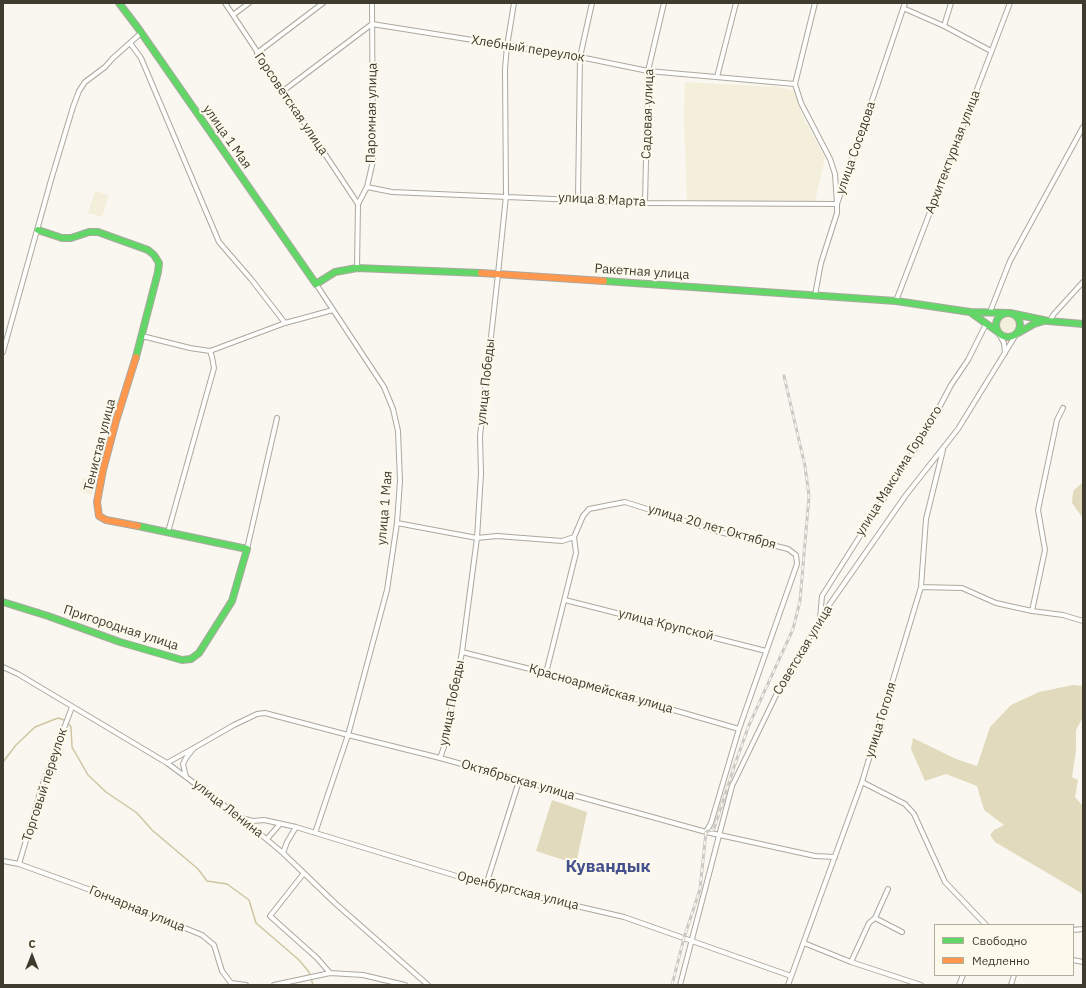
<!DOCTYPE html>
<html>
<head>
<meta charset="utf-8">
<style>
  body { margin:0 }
  #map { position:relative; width:1086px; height:988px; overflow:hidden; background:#f9f7f0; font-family:"IBM Plex Sans",sans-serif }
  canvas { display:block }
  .frame { position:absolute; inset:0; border:4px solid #3f3c2f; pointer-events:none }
  .legend { position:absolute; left:934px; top:924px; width:140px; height:52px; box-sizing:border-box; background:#fdfaec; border:1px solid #b1aea0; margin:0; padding:5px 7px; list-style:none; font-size:12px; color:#3f3c2f }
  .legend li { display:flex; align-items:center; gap:8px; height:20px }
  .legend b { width:20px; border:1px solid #b1aea0 }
  .north { position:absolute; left:12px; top:936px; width:40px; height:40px; -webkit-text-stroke:3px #fdfaec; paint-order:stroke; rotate:0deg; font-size:11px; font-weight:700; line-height:16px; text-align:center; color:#3f3c2f }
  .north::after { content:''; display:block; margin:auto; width:14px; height:18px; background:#3f3c2f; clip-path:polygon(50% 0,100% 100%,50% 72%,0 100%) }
</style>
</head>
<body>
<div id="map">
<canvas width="1086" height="988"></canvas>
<div class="frame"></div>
<ul class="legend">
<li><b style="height:5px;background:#63d668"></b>Свободно</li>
<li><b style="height:5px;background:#ff974d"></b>Медленно</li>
</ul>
<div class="north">С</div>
</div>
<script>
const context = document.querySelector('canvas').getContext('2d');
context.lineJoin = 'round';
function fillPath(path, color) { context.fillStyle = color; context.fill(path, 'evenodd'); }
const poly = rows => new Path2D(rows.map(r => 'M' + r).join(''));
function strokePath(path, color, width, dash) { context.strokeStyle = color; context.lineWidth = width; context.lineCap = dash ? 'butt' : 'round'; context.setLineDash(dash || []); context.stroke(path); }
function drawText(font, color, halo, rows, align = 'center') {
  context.font = font + ' "IBM Plex Sans",sans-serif'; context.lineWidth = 4; context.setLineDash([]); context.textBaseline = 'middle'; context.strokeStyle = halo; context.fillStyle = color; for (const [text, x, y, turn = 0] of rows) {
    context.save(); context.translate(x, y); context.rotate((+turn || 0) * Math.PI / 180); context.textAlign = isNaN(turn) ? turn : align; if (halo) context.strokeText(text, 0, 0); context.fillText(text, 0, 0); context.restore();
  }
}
const green = poly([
  [685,82,778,87,793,90,802,115,825,158,815,201,796,201,793,203,687,200,684,118],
  [95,191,109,195,102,217,88,213],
  '999 324a9 9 0 1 1 18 0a9 9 0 1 1-18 0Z',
  [83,478,95,478,92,495,80,491]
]);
const forest = poly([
  [1083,482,1083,515,1082,517,1072,503,1073,491],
  [1073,685,1083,686,1083,717,1076,730,1076,751,1072,777,1078,780,1075,797,1083,806,1083,894,995,842,990,835,994,830,1004,825,984,810,977,786,946,774,925,781,911,749,913,738,956,759,977,766,990,727,1011,705,1039,692],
  [552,800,587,812,576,864,536,851]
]);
const stream = poly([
  [68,723,71,727,72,747,88,775,106,792,137,813,152,830,198,869,207,881,227,884,249,900,256,923,299,960,309,972,313,985],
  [3,762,16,745,35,727,58,718,64,720]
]);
const street = poly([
  [225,3,358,204],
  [903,8,944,26,991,51],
  [233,15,249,3],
  [944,26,951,3],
  [130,43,141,58,219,242,251,279,285,323],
  [257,53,323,3],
  [717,77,736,3],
  [283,91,372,24,580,57,648,71,795,84],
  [367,187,392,192,645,203,837,204,835,174,830,159,801,103,795,84,815,3],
  [578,199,580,57,592,3],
  [645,203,648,71,664,3],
  [357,268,358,204,367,187,373,161,372,3],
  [815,295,821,263,837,213,837,204,905,3],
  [896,301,1010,3],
  [990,312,1010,261,1083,127],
  [1050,321,1053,315,1083,282],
  [998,332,1004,343,1005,353],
  [142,336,190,348,210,351,285,323,333,310],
  [3,352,51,180,73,107,79,91,85,82,105,67,113,58,141,33],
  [397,523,477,538,497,536,562,541,574,537,583,516,589,509,625,502,716,531,788,549,796,555,797,564,739,729,711,823,706,832],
  [168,532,214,368,212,357,210,351],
  [247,549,277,418],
  [921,587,962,588,996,603,1032,611,1063,615,1083,621],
  [565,600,766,651],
  [1032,611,1045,550,1038,510,1057,420,1063,408],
  [820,618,822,596,929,427,951,385,968,360,986,324],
  [462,652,546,673,739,729],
  [3,667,18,674,167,763,186,777,241,818,283,853,336,904,428,985],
  [546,673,576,553,574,537],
  [440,758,444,747,462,652,477,538,481,474,480,436,498,274,506,196,505,69,507,46,514,3],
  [167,763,192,749],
  [186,777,183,764,186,758,194,748,234,725,257,714,265,713,348,735,440,758,706,832,815,856,835,857],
  [862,782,905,804,914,814,945,882,986,925],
  [241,818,253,821,264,820,296,827,486,885,624,917,791,976],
  [315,833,348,735,387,590,397,523,400,481,398,431,393,409,384,387,316,284],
  [267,839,280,824],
  [283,853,287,842,296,827],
  [3,861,19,864,107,896,202,935,214,945,222,971,231,983,246,985],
  [19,864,42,786,72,707],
  [304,873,270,916,317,958,330,973],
  [486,885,519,781],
  [875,918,888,889],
  [1073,930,1083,929],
  [804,943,851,962,921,985],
  [1073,960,1083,962],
  [851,962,869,923,875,918,902,932],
  [274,985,330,973,363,975,405,985],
  [680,985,732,786,781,685,827,608,906,495,958,429,1017,333],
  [788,985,862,782,921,587,926,519,943,450],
  [959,985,963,975],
  [1011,985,1014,975]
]);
const fast = poly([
  [119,3,138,28,316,284,335,272,357,268,481,273],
  [38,230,62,238,71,238,89,232,98,232,148,250,154,255,159,263,158,272,136,357],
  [604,281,896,301,970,312,1010,313,1048,321,1083,324],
  [970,312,998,332],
  '996 325a12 12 0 1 1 24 0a12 12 0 1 1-24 0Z',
  [1018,333,1034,324,1044,321],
  [3,602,48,616,120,642,182,660,191,659,199,653,232,601,247,549,138,526]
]);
const slow = poly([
  [481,273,604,281],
  [136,357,116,421,103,470,97,502,99,516,106,520,138,526]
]);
const rail = poly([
  [672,985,684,938,700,889,706,832,714,829,734,767,749,725,793,629,800,601,809,496,805,466,784,376]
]);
const streetNames = [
  ["Хлебный переулок",528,49,9],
  ["Горсоветская улица",291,104,56],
  ["Паромная улица",372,113,-89],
  ["Садовая улица",648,114,-88],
  ["улица 1 Мая",227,137,55],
  ["улица Соседова",856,148,-71],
  ["Архитектурная улица",953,152,-69],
  ["улица 8 Марта",602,200,3],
  ["Ракетная улица",642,272,4],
  ["улица Победы",486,382,-84],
  ["Тенистая улица",100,445,-76],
  ["улица Максима Горького",899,471,-58],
  ["улица 1 Мая",385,508,-85],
  ["улица 20 лет Октября",712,527,16],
  ["улица Крупской",666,625,14],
  ["Пригородная улица",121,628,18],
  ["Советская улица",803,650,-59],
  ["Красноармейская улица",601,689,16],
  ["улица Победы",452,703,-79],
  ["улица Гоголя",881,720,-73],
  ["Октябрьская улица",518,780,16],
  ["Торговый переулок",45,785,-72],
  ["улица Ленина",228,809,38],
  ["Оренбургская улица",518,891,14],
  ["Гончарная улица",137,909,22]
];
const districtNames = [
  ["Кувандык",608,867]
];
fillPath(green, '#f4efdb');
fillPath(forest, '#e2dabc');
strokePath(stream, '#cfc5a1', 1.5);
strokePath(street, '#aba89f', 6);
strokePath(fast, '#aba89f', 8);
strokePath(slow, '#aba89f', 8);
strokePath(street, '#fefefd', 4);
strokePath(fast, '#63d668', 6);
strokePath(slow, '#ff974d', 6);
strokePath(rail, '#c9c9c6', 3);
strokePath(rail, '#fdfaec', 1.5, [4.5]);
drawText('13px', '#3f3c2f', '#fdfaec', streetNames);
drawText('bold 17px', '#45518e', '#fdfaec', districtNames);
</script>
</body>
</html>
